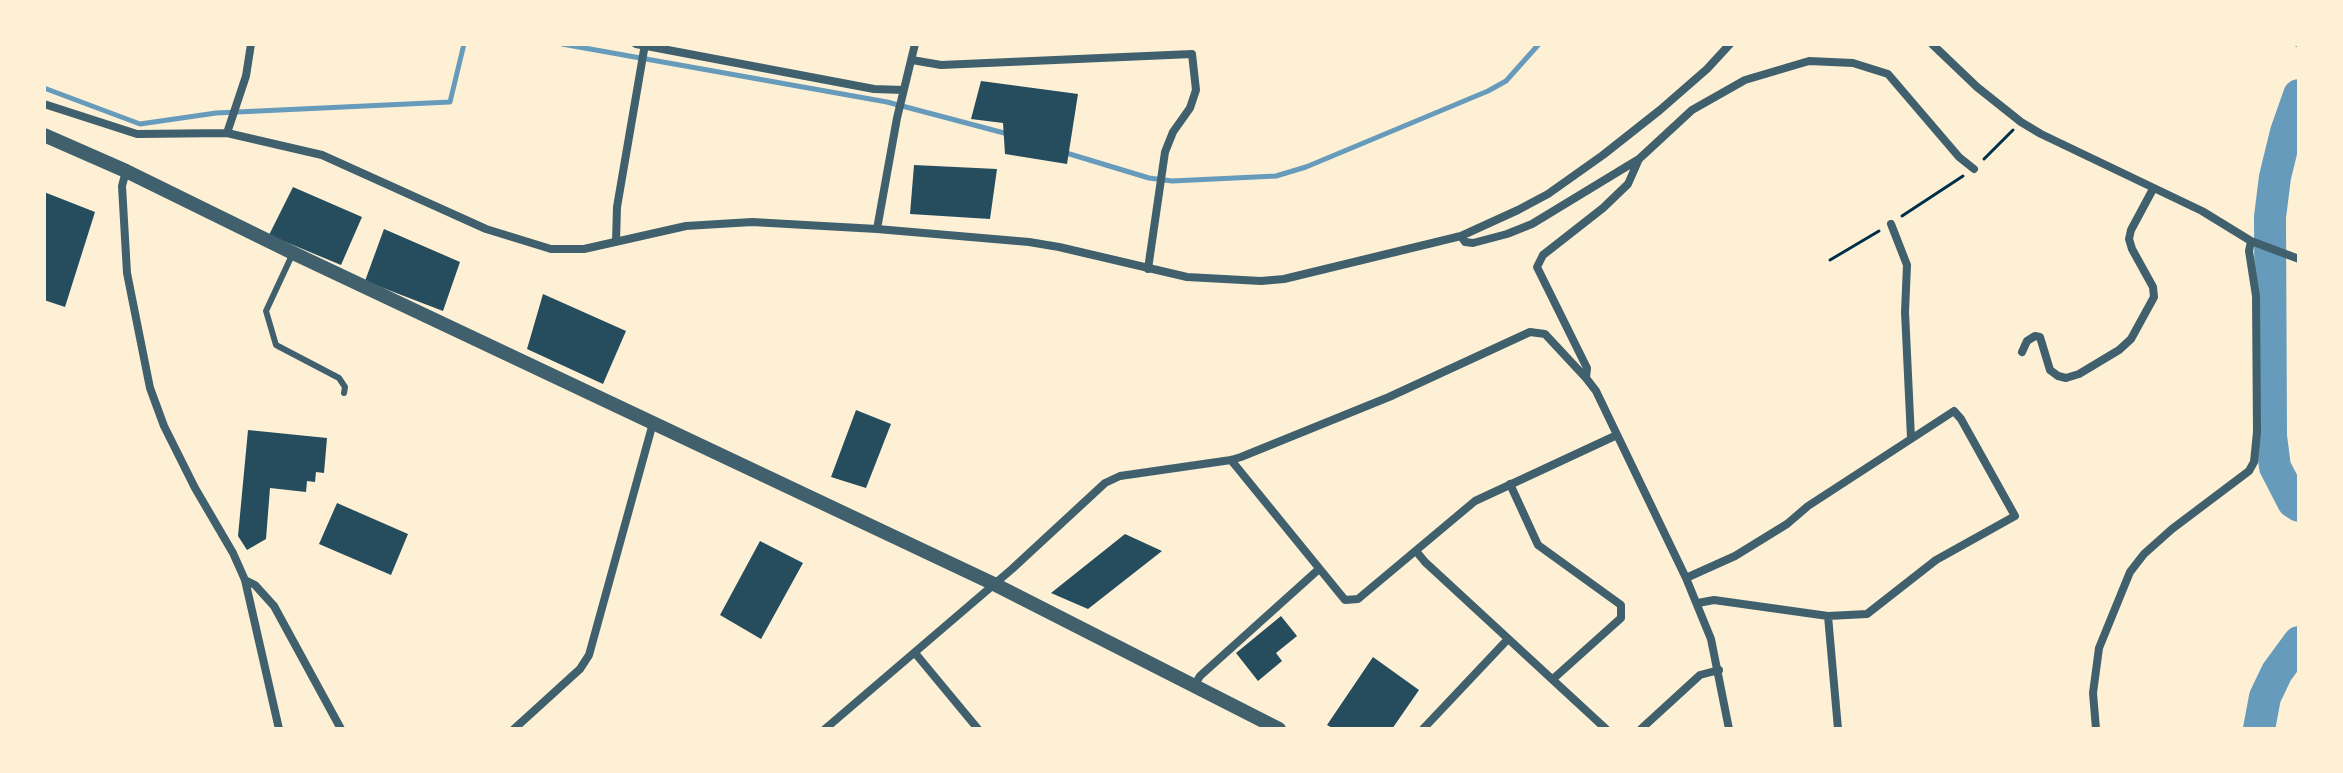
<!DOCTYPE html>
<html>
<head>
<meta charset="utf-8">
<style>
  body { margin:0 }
  #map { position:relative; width:2343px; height:773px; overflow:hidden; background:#fdf0d5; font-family:"Archivo Narrow",sans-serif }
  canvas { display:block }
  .frame { position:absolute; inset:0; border:46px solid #fdf0d5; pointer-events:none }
</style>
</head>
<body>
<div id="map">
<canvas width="2343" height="773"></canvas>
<div class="frame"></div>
</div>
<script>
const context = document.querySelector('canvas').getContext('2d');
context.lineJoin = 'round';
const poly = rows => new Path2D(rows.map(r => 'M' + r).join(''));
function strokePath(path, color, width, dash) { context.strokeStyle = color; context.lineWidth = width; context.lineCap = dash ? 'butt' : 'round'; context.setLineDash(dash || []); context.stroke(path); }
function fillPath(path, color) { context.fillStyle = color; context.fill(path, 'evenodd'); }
const stream = poly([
  [562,44,887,102,1008,134],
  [44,88,140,124,216,113,450,102,464,44],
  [1063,152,1149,178,1172,181,1276,176,1306,167,1488,91,1506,81,1539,44]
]);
const river = poly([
  [2299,95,2286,132,2275,177,2270,217,2271,436,2275,467,2293,502,2299,506],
  [2259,729,2265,697,2277,672,2299,642]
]);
const building = poly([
  [981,81,1078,94,1067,164,1005,154,1003,123,971,119],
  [914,165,997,169,990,219,910,214],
  [293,187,362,217,341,265,269,235],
  [44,192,95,212,65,307,44,300],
  [384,229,460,262,443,311,365,281],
  [543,294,626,331,603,384,527,349],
  [856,410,891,424,866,488,831,477],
  [248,430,327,438,324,473,316,472,315,482,307,481,306,492,270,488,266,539,247,550,238,536],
  [337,503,408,534,391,575,319,544],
  [1125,534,1162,551,1088,609,1051,593],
  [760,541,803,563,761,639,720,615],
  [1281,616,1297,636,1276,653,1282,661,1258,681,1236,653],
  [1373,657,1419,690,1392,729,1334,729,1327,725]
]);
const path = poly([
  [1984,159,2013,130],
  [1902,216,1963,176],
  [1830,260,1879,231]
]);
const service = poly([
  [293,253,266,311,276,345,339,378,345,387,344,393]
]);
const minor = poly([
  [636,44,874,89,903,90],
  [1932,44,1977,87,2021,122,2041,134,2202,211,2251,241,2299,259],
  [912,60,941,65,1192,54,1196,90,1190,108,1173,132,1165,152,1148,269],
  [44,104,137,134,227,133,322,155,486,229,551,249,584,249,686,226,752,222,877,229,1029,242,1059,247,1187,277,1261,281,1284,279,1461,236,1518,210,1548,194,1603,155,1660,110,1707,69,1730,44],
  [227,133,246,76,251,44],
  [1639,159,1692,110,1745,80,1809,61,1853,63,1888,74,1959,157,1974,169],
  [126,171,122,186,127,273,150,388,164,426,195,488,233,553,245,580,279,729],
  [1891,224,1907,265,1905,312,1911,438],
  [877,229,897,118,915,44],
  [1461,236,1465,242,1473,243,1507,234,1532,224,1639,159,1628,184,1603,208,1543,255,1537,267,1587,368,1586,378,1596,391,1686,578],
  [616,242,617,207,645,44],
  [2022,352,2027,341,2035,336,2040,337,2050,370,2058,376,2066,378,2079,374,2119,350,2131,339,2154,297,2153,287,2132,249,2129,239,2131,230,2153,189],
  [1231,460,1345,600,1358,599,1475,501,1617,435],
  [1510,484,1538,545,1621,605,1621,618,1553,679],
  [1416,551,1425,562,1606,729],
  [245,580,255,585,274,606,341,729],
  [1698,603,1714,600,1828,616,1867,614,1936,560,2015,516,1961,419,1954,411,1808,506,1787,524,1735,556,1686,578,1711,639,1729,729],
  [1828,616,1838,729],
  [915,653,978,729],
  [1194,686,1200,676,1319,569],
  [514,729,580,669,589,655,653,423],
  [825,729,1012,569,1105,483,1120,476,1231,460,1241,457,1389,397,1530,332,1545,334,1586,378],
  [1423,729,1508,639],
  [1641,729,1700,675,1719,670],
  [2096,729,2093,693,2099,648,2130,572,2144,554,2172,529,2249,471,2254,462,2257,432,2256,296,2249,251,2251,241]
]);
const tertiary = poly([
  [44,135,126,171,293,253,994,584,1279,729]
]);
const rail = poly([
  [2296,44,2299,45]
]);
strokePath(stream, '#669bbc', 5);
strokePath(river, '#669bbc', 32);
fillPath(building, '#264d5e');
strokePath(path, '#003049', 3);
strokePath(service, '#3f606c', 6);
strokePath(minor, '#3f606c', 8);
strokePath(tertiary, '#3f606c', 14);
strokePath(rail, '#657d81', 5);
</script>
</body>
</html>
